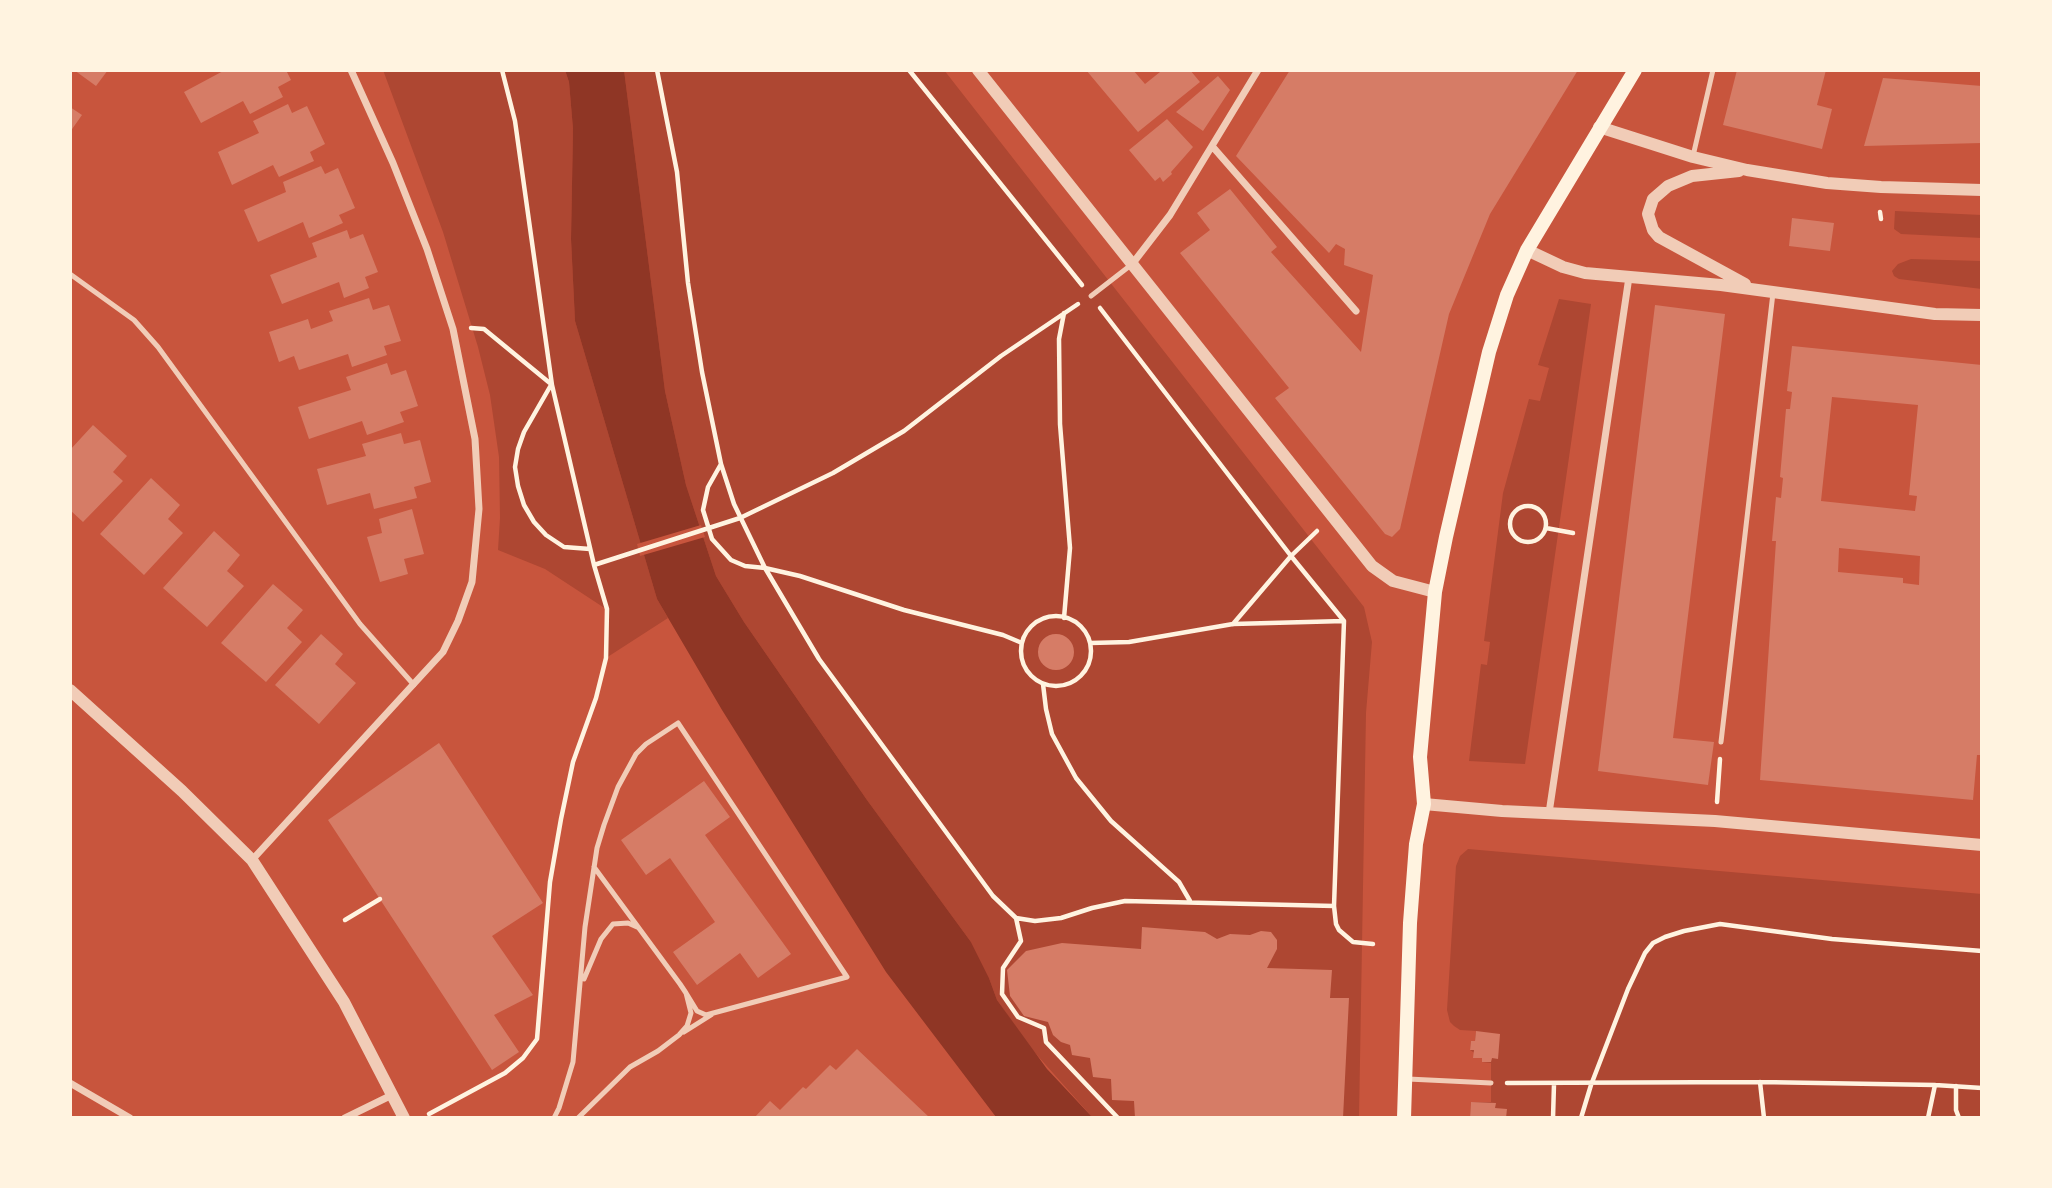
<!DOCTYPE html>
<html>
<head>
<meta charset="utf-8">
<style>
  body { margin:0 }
  #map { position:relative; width:2052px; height:1188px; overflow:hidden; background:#c8553d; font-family:Lato,sans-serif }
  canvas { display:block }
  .frame { position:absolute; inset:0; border:72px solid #fff3e0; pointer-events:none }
</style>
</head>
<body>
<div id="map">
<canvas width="2052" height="1188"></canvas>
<div class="frame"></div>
</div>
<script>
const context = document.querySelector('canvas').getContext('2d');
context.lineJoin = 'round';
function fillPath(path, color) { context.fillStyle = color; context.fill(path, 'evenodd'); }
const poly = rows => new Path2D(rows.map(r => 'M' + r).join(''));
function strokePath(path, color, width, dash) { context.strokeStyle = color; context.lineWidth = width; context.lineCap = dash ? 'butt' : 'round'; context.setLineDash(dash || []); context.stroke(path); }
const green = poly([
  [383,70,565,70,569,82,573,129,571,239,575,321,657,599,668,618,606,658,606,609,545,569,498,550,500,518,499,457,490,395,478,347,443,232],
  [624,70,944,70,1364,607,1372,642,1366,713,1359,1118,1093,1118,1029,1046,997,1000,989,978,971,942,867,800,744,622,716,576,686,485,665,391],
  [1895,211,1982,215,1982,238,1901,234,1894,229],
  [1911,259,1982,261,1982,289,1899,279,1894,276,1892,271,1898,264],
  [1559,299,1591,304,1525,764,1469,761,1481,664,1487,665,1490,642,1484,641,1503,493,1529,399,1540,401,1549,368,1538,365],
  [1468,849,1982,894,1982,1118,1470,1118,1471,1102,1491,1102,1491,1063,1482,1062,1482,1058,1470,1050,1471,1041,1475,1041,1476,1031,1460,1030,1454,1026,1450,1022,1447,1010,1456,866,1460,856]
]);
const water = poly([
  [565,70,624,70,665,391,686,485,716,576,744,622,867,800,971,942,989,978,997,1000,1047,1069,1093,1118,996,1117,886,972,722,710,657,599,575,321,571,239,573,129,569,82]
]);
const pier = poly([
  [701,525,705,537,640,556,637,544]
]);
const building = poly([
  [74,70,108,70,96,86],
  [225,70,286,70,291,80,278,87,283,97,250,114,243,101,201,123,184,92],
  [1086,70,1133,70,1145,84,1160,72,1159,70,1190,70,1200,82,1138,132],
  [1290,70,1578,70,1490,214,1449,314,1400,529,1392,537,1385,534,1275,398,1289,388,1180,253,1210,230,1197,213,1230,189,1277,247,1271,252,1361,352,1373,275,1344,265,1345,249,1336,244,1329,253,1236,156],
  [1737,70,1826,70,1817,105,1832,109,1822,149,1723,125],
  [1218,76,1230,90,1203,131,1176,112],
  [1883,78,1982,86,1982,143,1864,146],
  [288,104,292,113,307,106,325,144,310,152,314,161,279,177,273,165,232,185,218,152,259,133,253,121],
  [70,107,82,115,70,132],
  [1167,119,1193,147,1171,172,1172,174,1163,182,1160,177,1155,181,1129,150],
  [321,166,325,174,338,168,355,208,339,215,343,223,309,238,303,222,258,242,244,210,286,192,283,182],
  [1792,218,1834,223,1830,251,1789,246],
  [347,230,350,239,363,234,378,272,365,277,369,288,344,298,339,282,282,304,270,275,317,257,312,243],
  [369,298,373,310,389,305,401,341,384,346,387,355,352,367,348,354,299,370,294,356,279,362,269,332,308,319,311,329,333,321,329,311],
  [1655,305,1725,314,1673,738,1714,742,1708,785,1598,771],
  [1792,346,1982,365,1982,755,1977,755,1973,800,1760,780,1776,541,1772,541,1776,497,1781,498,1783,478,1780,477,1786,409,1790,409,1792,392,1787,391],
  [1832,397,1918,405,1909,495,1917,496,1915,511,1821,501],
  [1839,548,1920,556,1919,585,1903,583,1903,578,1838,572],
  [387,363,391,375,406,370,418,406,400,412,404,422,367,435,362,421,309,439,298,407,351,390,346,377],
  [93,425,127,456,113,472,123,481,83,522,70,510,70,450],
  [401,433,404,444,420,440,431,482,414,487,417,498,374,509,370,493,327,505,317,469,366,456,362,444],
  [151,478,180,505,168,519,183,533,144,575,100,534],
  [412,509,424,554,404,559,408,574,380,582,367,537,382,533,379,519],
  [214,531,240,555,227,571,244,586,207,627,163,588],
  [273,584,303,610,287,628,302,642,266,682,221,643],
  [321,634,343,654,335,664,356,683,319,724,275,685],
  '1038 652a18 18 0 1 1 36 0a18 18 0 1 1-36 0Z',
  [439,743,543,903,492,936,533,995,494,1015,519,1052,492,1070,328,820],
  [704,781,730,817,705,835,791,954,758,978,740,953,697,985,673,952,715,922,670,858,646,875,621,840],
  [1142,927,1205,932,1217,939,1230,934,1250,935,1261,931,1271,932,1277,940,1277,949,1267,968,1332,970,1330,998,1349,998,1343,1118,1135,1118,1134,1101,1112,1100,1111,1079,1093,1077,1090,1058,1072,1055,1070,1045,1061,1042,1053,1035,1048,1022,1024,1016,1010,996,1007,970,1026,951,1062,943,1141,949],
  [1476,1031,1500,1034,1498,1059,1492,1058,1491,1062,1482,1062,1482,1058,1473,1058,1474,1050,1470,1050,1471,1041,1475,1041],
  [857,1049,930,1118,754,1118,770,1101,780,1110,803,1087,806,1089,830,1065,836,1070],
  [1471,1102,1496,1103,1495,1108,1507,1109,1506,1118,1470,1118]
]);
const path = poly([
  [657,70,677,172,688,283,702,372,721,464,734,504,765,568,819,659,993,896,1016,918,1035,921,1061,918,1092,908,1125,901,1334,906],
  [909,70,1082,285],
  [1880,212,1881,219],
  [1100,308,1291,556,1344,621,1334,906,1336,924,1339,930,1353,942,1373,944],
  [1064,313,1059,339,1060,424,1070,548,1064,618],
  [471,328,484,329,551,384],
  [551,385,524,432,518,449,515,467,518,486,524,505,534,522,546,535,564,547,590,549],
  [721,464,708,487,703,510,712,539,731,560,745,566,765,568,800,576,904,610,1003,635,1022,643],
  '1510 524a18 18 0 1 1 36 0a18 18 0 1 1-36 0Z',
  [1546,528,1573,533],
  [594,565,740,518,833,473,904,431,1001,356,1078,304],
  '1021 651a35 35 0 1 1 70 0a35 35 0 1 1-70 0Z',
  [1233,624,1291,556,1317,531],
  [1090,643,1129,642,1233,624,1344,621],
  [1043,684,1046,709,1052,734,1076,778,1111,821,1179,882,1190,901],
  [1717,802,1720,759],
  [1016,918,1021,941,1003,968,1002,994,1018,1017,1044,1028,1046,1042,1118,1118],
  [345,920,380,899],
  [1760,1082,1764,1118],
  [1507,1083,1760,1082,1935,1085,1982,1088],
  [1956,1086,1956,1110,1959,1118],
  [429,1114,505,1073,523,1058,537,1039,550,882,561,819,573,762,596,698,606,658,607,609,594,565,552,385,515,121,502,70],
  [1553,1118,1554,1084],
  [1581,1118,1591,1085,1628,989,1645,953,1653,943,1665,937,1684,931,1720,924,1832,939,1982,951],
  [1928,1118,1935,1085]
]);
const service = poly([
  [1693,156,1713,70],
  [70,274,134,320,158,347,360,624,414,685],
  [1091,296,1131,265],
  [1721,742,1773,293],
  [584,979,601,939,613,924,628,923,637,927],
  [684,1032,711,1015],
  [1408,1079,1491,1083],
  [554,1118,559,1108,573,1062,585,927,597,848,604,825,618,787,636,754,646,744,678,723,847,977,706,1015,697,1011,686,993],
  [578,1118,630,1067,658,1051,679,1035,687,1026,691,1013,686,993,680,984,594,867]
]);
const minor = poly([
  [1212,146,1356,311],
  [1133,263,1170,215,1258,70],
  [1549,813,1629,277],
  [252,860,443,652,458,621,472,582,479,509,475,439,453,329,427,249,393,163,351,70],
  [70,1083,130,1118],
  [345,1118,392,1095]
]);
const tertiary = poly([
  [978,70,1372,566,1393,581,1435,592],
  [1599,127,1693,157,1747,170,1827,183,1881,187,1982,190],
  [1739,171,1692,176,1668,186,1653,199,1648,214,1653,230,1659,237,1745,284],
  [1527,250,1563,267,1585,273,1721,285,1935,314,1982,315],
  [70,690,182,791,252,860,344,1002,404,1118],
  [1424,804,1502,811,1715,821,1982,845]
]);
const secondary = poly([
  [1404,1118,1410,923,1416,844,1424,804,1420,757,1435,592,1446,537,1489,352,1507,295,1527,250,1635,70]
]);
fillPath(green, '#ae4732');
fillPath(water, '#8f3625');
fillPath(pier, '#c8553d');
fillPath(building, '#d67c66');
strokePath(path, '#fff3e0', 4.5);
strokePath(service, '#f1ccb7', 5);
strokePath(minor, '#f1ccb7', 7);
strokePath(tertiary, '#f1ccb7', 12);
strokePath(secondary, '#fff3e0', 14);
</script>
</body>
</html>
